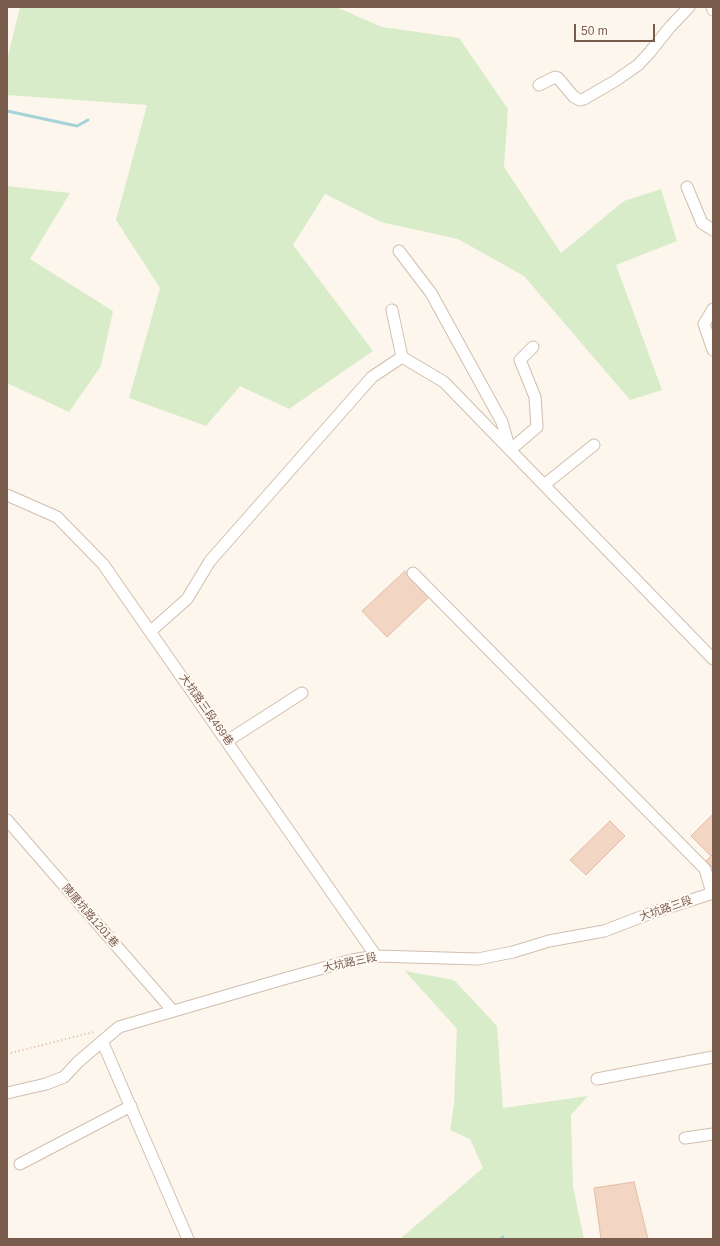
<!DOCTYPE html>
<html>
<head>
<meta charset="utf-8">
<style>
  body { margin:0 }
  #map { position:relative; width:720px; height:1246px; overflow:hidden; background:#fdf6ec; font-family:Helvetica,sans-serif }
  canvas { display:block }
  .frame { position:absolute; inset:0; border:8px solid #7a5c4d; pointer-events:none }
  .scale { position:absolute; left:574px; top:24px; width:81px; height:18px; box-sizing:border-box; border:2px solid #7a5c4d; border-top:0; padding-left:5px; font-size:12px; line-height:14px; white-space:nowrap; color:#7a5c4d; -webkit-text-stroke:3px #fffaf3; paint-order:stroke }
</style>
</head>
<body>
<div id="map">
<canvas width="720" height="1246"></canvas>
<div class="frame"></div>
<div class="scale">50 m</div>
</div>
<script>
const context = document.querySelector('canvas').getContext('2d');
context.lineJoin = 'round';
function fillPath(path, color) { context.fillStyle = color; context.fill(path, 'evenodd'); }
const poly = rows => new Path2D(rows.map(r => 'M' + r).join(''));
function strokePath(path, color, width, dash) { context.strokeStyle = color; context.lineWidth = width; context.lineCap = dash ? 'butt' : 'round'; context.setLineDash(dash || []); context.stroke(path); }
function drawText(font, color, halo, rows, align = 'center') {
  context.font = font + ' Helvetica,"Noto Sans TC",sans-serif'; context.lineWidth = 4; context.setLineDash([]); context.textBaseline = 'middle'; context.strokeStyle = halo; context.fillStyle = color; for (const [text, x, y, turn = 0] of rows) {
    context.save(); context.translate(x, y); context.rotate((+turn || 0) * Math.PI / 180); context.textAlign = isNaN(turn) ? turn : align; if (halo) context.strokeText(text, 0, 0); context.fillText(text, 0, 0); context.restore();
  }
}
const green = poly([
  [20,7,336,7,382,27,459,38,508,109,504,167,561,253,624,201,661,189,677,241,616,265,662,390,630,400,524,276,458,239,381,222,325,194,293,245,373,351,289,409,240,386,206,426,129,398,160,288,116,220,147,105,7,95,7,60],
  [7,186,70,193,30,259,113,311,101,366,69,412,7,383],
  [405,971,454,980,497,1026,503,1108,588,1096,571,1115,573,1187,584,1239,400,1239,483,1168,470,1139,450,1130,454,1105,457,1029]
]);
const stream = poly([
  [7,111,77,126,88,120],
  [500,1239,503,1237]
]);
const building = poly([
  [405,571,429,597,387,637,362,611,405,571],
  [713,814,713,854,711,856,691,836,713,814],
  [610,821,625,836,586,875,570,860,610,821],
  [713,854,713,868,706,861,713,854],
  [634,1182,648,1239,601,1239,594,1188,634,1182]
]);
const path = poly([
  [7,1054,94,1032]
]);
const minor = poly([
  [712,7,713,10],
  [539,85,555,77,558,78,574,97,580,100,584,99,615,81,638,65,650,52,670,27,689,7],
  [687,187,702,223,713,230],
  [399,251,431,293,502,422,510,450,537,427,535,397,520,360,533,347],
  [713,309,704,324,713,350],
  [392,310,402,357],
  [544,485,594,445],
  [7,495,57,517,103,564,376,956],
  [413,573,705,869,712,893],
  [151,631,187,599,210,561,372,377,402,357,444,382,713,659],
  [227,741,302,693],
  [7,820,173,1011],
  [102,1041,188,1239],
  [597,1079,713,1057],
  [7,1093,46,1084,64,1077,78,1062,119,1027,280,980,352,960,376,956,478,959,513,952,549,941,604,931,651,913,713,893],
  [685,1138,713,1134],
  [20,1164,131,1106]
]);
const streetNames = [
  ["大坑路三段469巷",206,710,55],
  ["大坑路三段",666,909,-19],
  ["陳厝坑路1201巷",90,916,49],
  ["大坑路三段",350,963,-12]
];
fillPath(green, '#d8ecc9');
strokePath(stream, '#a5d3da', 3);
fillPath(building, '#f3d5c3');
strokePath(building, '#e6bba3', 1);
strokePath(minor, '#d1beb0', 13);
strokePath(path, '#d9b8a5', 2, [1, 3]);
strokePath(minor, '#fff', 11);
drawText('11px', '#7a5c4d', '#fffaf3', streetNames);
</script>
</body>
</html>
